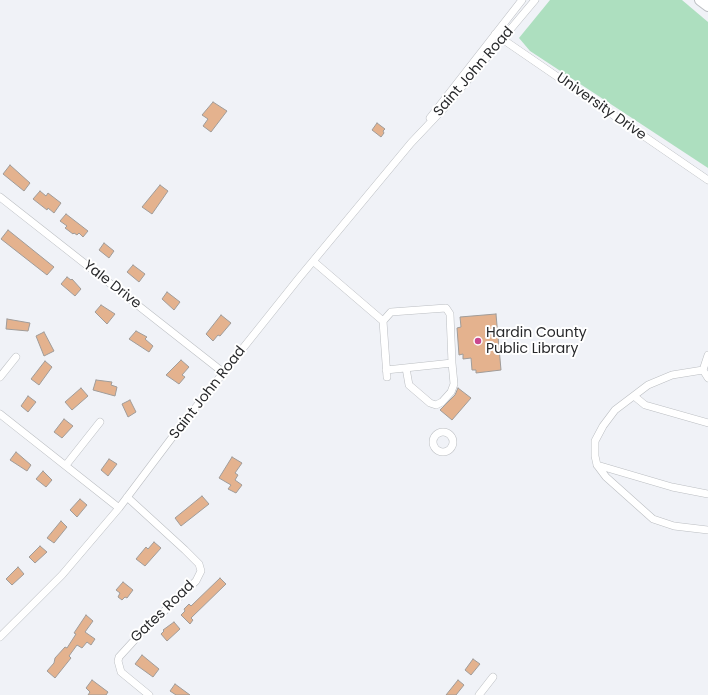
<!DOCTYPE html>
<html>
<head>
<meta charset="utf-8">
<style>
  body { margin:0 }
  canvas { display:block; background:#f0f2f7 }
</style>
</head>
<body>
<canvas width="708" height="695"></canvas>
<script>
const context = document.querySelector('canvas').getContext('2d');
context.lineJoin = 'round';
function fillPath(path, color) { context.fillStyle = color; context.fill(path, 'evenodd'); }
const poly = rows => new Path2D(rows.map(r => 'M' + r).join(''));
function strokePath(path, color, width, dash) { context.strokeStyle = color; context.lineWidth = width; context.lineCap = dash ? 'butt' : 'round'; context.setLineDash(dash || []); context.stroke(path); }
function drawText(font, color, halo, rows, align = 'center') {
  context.font = font + ' Poppins,sans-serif'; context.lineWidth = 4; context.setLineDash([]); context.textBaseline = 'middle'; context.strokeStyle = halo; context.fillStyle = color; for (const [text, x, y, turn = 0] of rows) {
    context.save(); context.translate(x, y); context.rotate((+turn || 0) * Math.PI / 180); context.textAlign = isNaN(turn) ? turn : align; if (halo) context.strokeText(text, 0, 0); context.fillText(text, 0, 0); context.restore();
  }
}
const green = poly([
  [550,0,682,0,708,22,708,168,530,51,519,38]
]);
const building = poly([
  [213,102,227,111,211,132,203,126,208,119,202,115,213,102],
  [377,123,385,129,383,131,384,133,381,137,372,130,377,123],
  [10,165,30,183,24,191,3,174,10,165],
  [160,185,168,191,152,214,142,207,160,185],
  [40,191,46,196,48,193,61,203,54,213,48,208,47,210,33,199,40,191],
  [66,214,88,231,83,237,79,233,77,235,74,233,73,234,65,228,67,226,60,221,66,214],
  [8,230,54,267,47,275,1,239,8,230],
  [104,243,114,251,109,258,99,250,104,243],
  [133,265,145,274,139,282,127,272,133,265],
  [67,277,71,280,72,279,81,289,75,296,61,284,67,277],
  [167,292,180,302,174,310,162,299,167,292],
  [101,305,115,314,107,324,95,312,101,305],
  [496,314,501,370,476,373,476,370,472,370,471,358,463,359,463,354,459,355,457,328,461,327,460,317,496,314],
  [221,315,231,323,220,336,218,335,213,341,206,334,221,315],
  [7,319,30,323,28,331,6,329,7,319],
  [136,331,147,337,145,339,153,346,149,352,129,339,136,331],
  [44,332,54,351,44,356,36,336,44,332],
  [181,360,189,367,182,375,185,377,179,384,166,375,181,360],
  [45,361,52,367,39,385,31,379,45,361],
  [96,380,112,382,111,385,117,387,115,396,93,390,96,380],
  [81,388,88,396,72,410,65,402,81,388],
  [458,388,471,398,452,420,440,410,455,395,458,388],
  [28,396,36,402,28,412,21,406,28,396],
  [130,400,136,412,128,417,122,404,130,400],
  [64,419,73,426,62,438,54,432,64,419],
  [16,452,31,465,27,471,10,460,16,452],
  [232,457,242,463,235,473,238,475,235,480,242,485,236,493,228,489,231,485,219,478,232,457],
  [109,459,117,464,108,476,101,470,109,459],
  [43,471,52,480,46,487,36,479,43,471],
  [202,496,209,504,181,526,175,518,202,496],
  [80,499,87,505,77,517,70,510,80,499],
  [61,521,67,527,54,543,47,538,61,521],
  [154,542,161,548,145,566,136,559,146,547,148,549,154,542],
  [40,546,47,552,35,563,29,557,40,546],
  [18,567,24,574,12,585,6,579,18,567],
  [220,578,226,584,191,618,193,620,190,624,181,615,185,611,184,609,189,604,191,606,220,578],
  [123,582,133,590,127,598,125,597,122,600,118,597,120,593,116,590,123,582],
  [86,615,93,621,85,632,95,639,91,645,87,642,82,648,77,645,69,656,71,658,55,678,47,671,54,663,55,658,65,647,67,648,76,634,74,633,86,615],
  [174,622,180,629,167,641,161,634,164,631,163,630,174,622],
  [142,655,159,669,153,677,135,664,142,655],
  [473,659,480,664,471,675,465,670,473,659],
  [92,680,108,692,106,695,88,695,90,692,86,688,92,680],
  [458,680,464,685,456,695,446,695,458,680],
  [175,684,190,695,176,695,170,691,175,684]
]);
const minor = poly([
  [495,34,708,180],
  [430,118,522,0],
  [0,197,224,373],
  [313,261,383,321,387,377],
  [383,321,391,312,446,308,450,314,452,363,386,370],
  [406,368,409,385,430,403,436,405,442,402,451,392,454,384,452,363],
  [703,370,672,375,648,385,615,410,603,426,595,441,595,456,597,465,606,477,653,519,674,526,708,530],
  [703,370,708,355],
  [703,370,708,378],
  [0,377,16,357],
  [634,396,645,405,708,423],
  [0,414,119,508],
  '433 442a10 10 0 1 1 20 0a10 10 0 1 1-20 0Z',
  [66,465,100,422],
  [597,465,672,487,708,494],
  [127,497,185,550,199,564,201,571,196,581,140,634,119,657,118,661,121,672,149,695],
  [0,637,62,575,119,508,180,427,299,278,411,143,446,106,535,0],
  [479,695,493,677]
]);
const highway = poly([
  [700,0,708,6]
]);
const markers = [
  [478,341,4,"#ca478e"]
];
const streetNames = [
  ["Saint John Road",474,72,-49],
  ["University Drive",601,107,35],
  ["Yale Drive",112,285,38],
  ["Saint John Road",208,393,-52],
  ["Gates Road",163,612,-44]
];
const poiNames = [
  ["Hardin County",486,333],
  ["Public Library",486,349]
];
fillPath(green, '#addfbf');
fillPath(building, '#e4b28e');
strokePath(building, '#a09c99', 1);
strokePath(minor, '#bbbec2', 8);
strokePath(highway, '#bbbec2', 12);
strokePath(minor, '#fff', 7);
strokePath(highway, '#fff', 10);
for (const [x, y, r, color] of markers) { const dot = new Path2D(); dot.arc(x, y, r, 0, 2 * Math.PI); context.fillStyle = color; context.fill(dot); strokePath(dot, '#fff', 1.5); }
drawText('14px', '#28292b', '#fff', streetNames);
drawText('14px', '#28292b', '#fff', poiNames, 'left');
</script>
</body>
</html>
